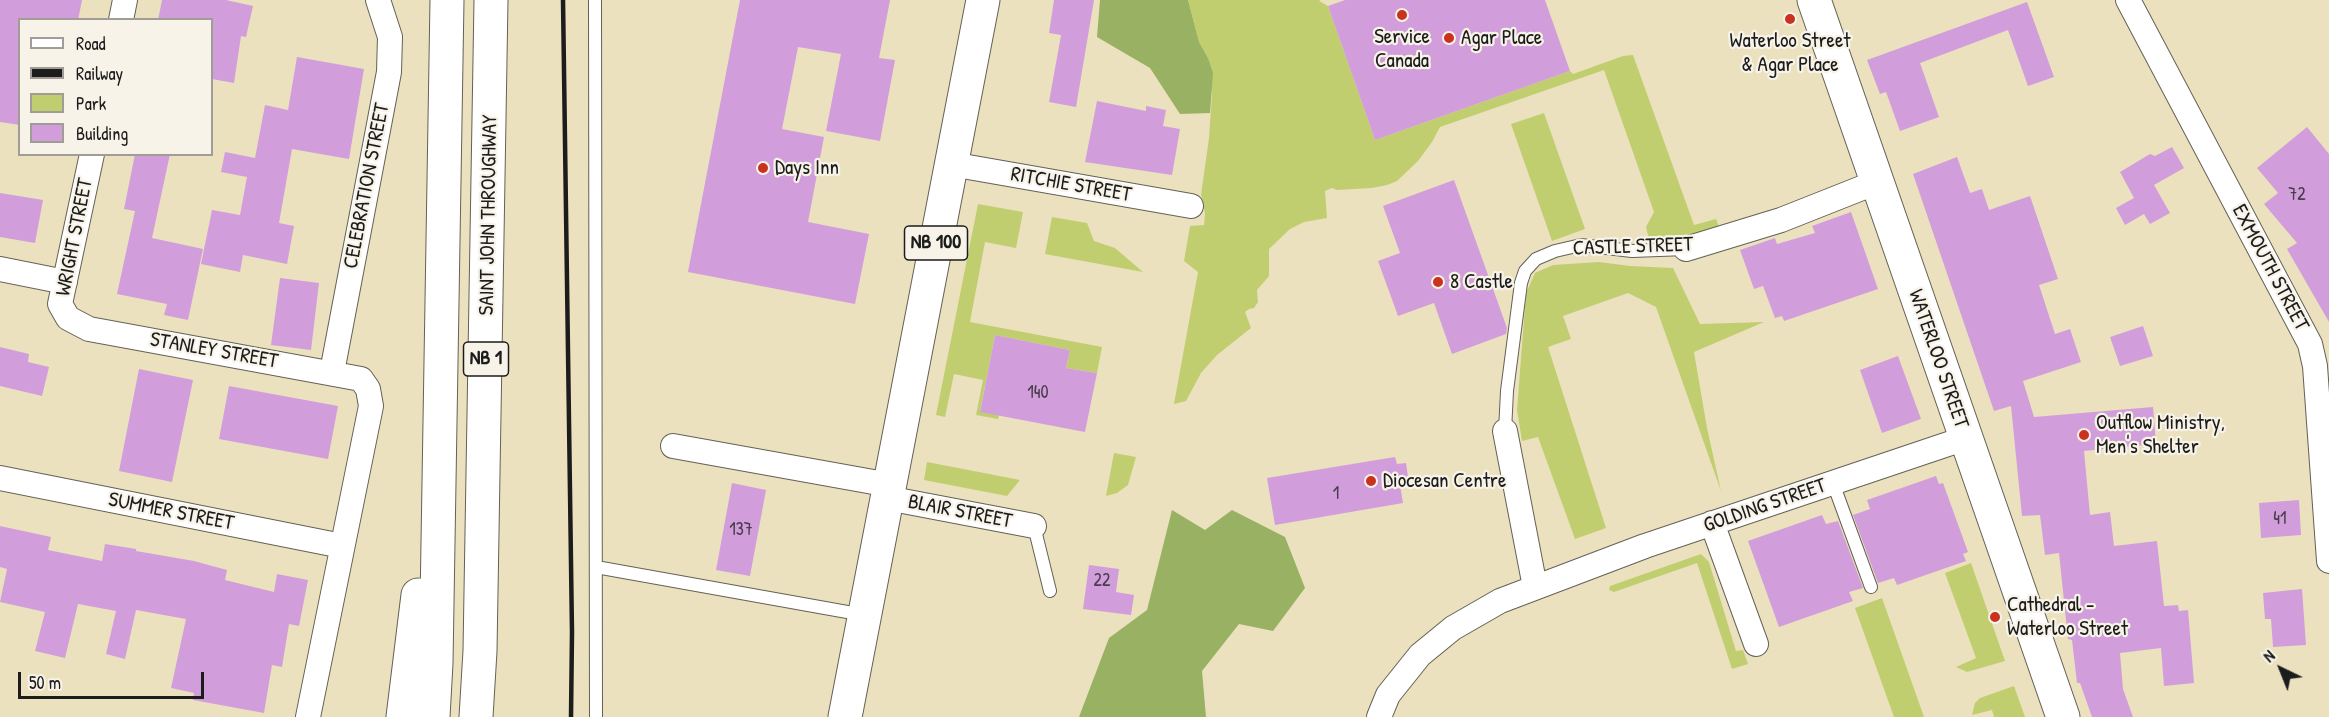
<!DOCTYPE html>
<html>
<head>
<meta charset="utf-8">
<style>
  body { margin:0 }
  #map { position:relative; width:2329px; height:717px; overflow:hidden; background:#ebe1bf; font-family:"Patrick Hand",sans-serif }
  canvas { display:block }
  .legend { position:absolute; left:18px; top:18px; width:195px; height:138px; box-sizing:border-box; background:#f7f3e8; border:2px solid #9f9d96; margin:0; padding:8px 10px; list-style:none; font-size:18px; color:#1c1c1c }
  .legend li { display:flex; align-items:center; gap:12px; height:30px }
  .legend b { width:30px; border:2px solid #9f9d96 }
  .north { position:absolute; left:2251px; top:639px; width:60px; height:60px; -webkit-text-stroke:4px #f7f3e8; paint-order:stroke; rotate:317deg; font-size:16px; font-weight:700; line-height:24px; text-align:center; color:#1c1c1c }
  .north::after { content:''; display:block; margin:auto; width:21px; height:27px; background:#1c1c1c; clip-path:polygon(50% 0,100% 100%,50% 72%,0 100%) }
  .scale { position:absolute; left:18px; top:672px; width:186px; height:27px; box-sizing:border-box; border:3px solid #1c1c1c; border-top:0; padding-left:8px; font-size:18px; line-height:21px; white-space:nowrap; color:#1c1c1c; -webkit-text-stroke:4px #f7f3e8; paint-order:stroke }
</style>
</head>
<body>
<div id="map">
<canvas width="2329" height="717"></canvas>
<ul class="legend">
<li><b style="height:8px;background:#fff"></b>Road</li>
<li><b style="height:8px;background:#1c1c1c"></b>Railway</li>
<li><b style="height:16px;background:#c1ce6f"></b>Park</li>
<li><b style="height:16px;background:#d19edb"></b>Building</li>
</ul>
<div class="north">N</div>
<div class="scale">50 m</div>
</div>
<script>
const context = document.querySelector('canvas').getContext('2d');
context.lineJoin = 'round';
function fillPath(path, color) { context.fillStyle = color; context.fill(path, 'evenodd'); }
const poly = rows => new Path2D(rows.map(r => 'M' + r).join(''));
function strokePath(path, color, width, dash) { context.strokeStyle = color; context.lineWidth = width; context.lineCap = dash ? 'butt' : 'round'; context.setLineDash(dash || []); context.stroke(path); }
function drawText(font, color, halo, rows, align = 'center') {
  context.font = font + ' "Patrick Hand",sans-serif'; context.lineWidth = 4.5; context.setLineDash([]); context.textBaseline = 'middle'; context.strokeStyle = halo; context.fillStyle = color; for (const [text, x, y, turn = 0] of rows) {
    context.save(); context.translate(x, y); context.rotate((+turn || 0) * Math.PI / 180); context.textAlign = isNaN(turn) ? turn : align; if (halo) context.strokeText(text, 0, 0); context.fillText(text, 0, 0); context.restore();
  }
}
const green = poly([
  [1188,0,1321,0,1319,1,1328,6,1375,140,1570,71,1573,74,1623,56,1633,55,1694,225,1716,219,1719,227,1672,242,1663,242,1649,239,1646,227,1654,212,1604,70,1440,127,1432,142,1418,161,1397,181,1387,185,1372,188,1337,190,1332,188,1325,191,1327,218,1304,222,1290,229,1269,249,1269,276,1257,290,1258,302,1254,308,1249,309,1245,312,1251,328,1217,355,1201,373,1186,401,1174,404,1198,272,1184,261,1190,226,1204,225,1205,213,1201,195,1209,138,1212,94,1208,58,1199,42],
  [1544,113,1585,229,1552,241,1511,124],
  [978,204,1023,212,1016,248,985,242,970,322,1102,347,1097,373,1066,368,1070,350,995,335,980,411,999,415,998,419,976,415,983,380,954,374,945,417,936,415],
  [1052,217,1087,223,1094,241,1115,248,1143,272,1045,254],
  [1599,262,1630,266,1673,268,1700,324,1764,322,1694,352,1707,428,1721,491,1656,307,1628,293,1563,316,1571,339,1548,347,1606,528,1575,539,1538,437,1522,441,1517,410,1526,293,1535,273,1553,265],
  [1114,453,1136,457,1128,485,1117,493,1106,496],
  [927,462,1020,480,1007,496,924,480],
  [1701,554,1709,562,1736,651,1743,650,1748,664,1732,669,1697,563,1614,592,1609,590,1610,586],
  [1971,563,2005,661,1967,672,1956,667,1976,658,1945,573],
  [1882,598,1924,717,1894,717,1855,608],
  [2014,686,2025,717,1994,717,1992,710,1972,715,1975,703,1980,698]
]);
const forest = poly([
  [1100,0,1188,0,1199,42,1208,58,1213,73,1210,113,1180,114,1150,68,1097,37],
  [1172,510,1205,530,1232,510,1285,537,1305,588,1273,631,1239,624,1202,671,1206,717,1079,717,1109,638,1147,610]
]);
const building = poly([
  [0,0,82,0,78,20,20,20,20,125,0,122],
  [162,0,226,0,253,6,246,37,241,36,234,83,212,79,212,20,158,20],
  [740,0,890,0,879,58,895,60,880,141,826,131,841,54,798,47,782,129,824,137,808,222,869,234,855,304,688,272],
  [1054,0,1094,0,1076,107,1049,102,1061,35,1049,33],
  [1345,0,1545,0,1570,71,1375,140,1328,6],
  [2027,2,2054,77,2028,86,2008,30,1920,63,1939,117,1900,131,1886,92,1880,94,1867,60],
  [297,57,364,69,349,159,292,149,279,223,294,226,287,264,243,255,240,272,201,264,212,210,240,215,247,177,221,172,225,152,255,158,265,105,288,110],
  [1097,101,1146,111,1146,106,1166,110,1163,126,1180,129,1172,175,1085,162],
  [2307,127,2329,154,2329,322,2287,249,2297,243,2264,204,2278,193,2257,168],
  [2172,147,2184,168,2154,185,2170,213,2150,224,2144,214,2125,225,2116,208,2134,198,2120,172,2150,154,2155,156],
  [135,154,170,154,152,238,203,249,188,320,164,315,167,304,117,294,135,211,124,209],
  [1957,157,1970,193,1982,189,1989,210,2030,196,2058,279,2039,285,2055,334,2070,329,2081,362,2023,381,2034,417,2153,407,2156,444,2084,451,2090,515,2110,512,2114,546,2157,541,2164,606,2178,605,2179,611,2188,610,2194,683,2164,686,2161,648,2120,653,2123,689,2133,717,2092,717,2080,683,2077,683,2072,640,2068,639,2059,553,2045,555,2040,515,2022,516,2011,406,1994,411,1913,174],
  [1454,180,1507,328,1506,334,1452,354,1434,303,1398,316,1378,261,1400,253,1383,206],
  [0,193,43,200,35,243,0,237],
  [1851,212,1878,289,1784,321,1782,316,1775,318,1763,286,1754,289,1740,250,1775,238,1777,244,1815,233,1812,226],
  [280,278,319,283,311,350,271,345],
  [2143,326,2153,356,2120,366,2110,337],
  [995,335,1070,350,1066,368,1097,373,1085,432,980,412],
  [0,347,29,354,28,362,49,367,42,396,0,386],
  [1898,356,1921,419,1882,433,1860,370],
  [139,369,193,380,172,482,119,471],
  [229,386,338,406,328,459,219,439],
  [1395,457,1397,464,1406,463,1409,484,1400,485,1403,503,1275,525,1267,478],
  [1936,476,1939,484,1943,483,1968,552,1963,554,1966,561,1897,585,1894,578,1878,583,1853,515,1870,509,1867,500],
  [732,483,766,490,750,576,716,570],
  [2299,500,2301,535,2261,538,2259,503],
  [1822,515,1826,524,1838,521,1863,588,1849,592,1853,601,1779,627,1748,541],
  [0,526,51,537,48,550,102,561,105,544,136,549,136,551,194,561,227,570,225,580,274,592,277,574,308,580,299,626,289,624,282,667,272,665,264,713,193,700,194,693,171,688,186,619,136,610,125,659,106,654,116,611,78,604,65,658,35,651,45,612,0,602,7,569,0,567],
  [1089,565,1119,569,1116,592,1134,595,1131,615,1083,609],
  [2302,589,2306,645,2273,647,2271,619,2265,619,2263,593]
]);
const lane = poly([
  [595,0,596,717],
  [1505,431,1507,391,1521,283,1525,271,1536,259,1555,251,1581,245,1632,251,1686,249],
  [1833,483,1871,587],
  [1034,526,1050,591],
  [596,567,864,615]
]);
const street = poly([
  [2128,0,2310,344,2315,366,2329,561],
  [121,20,125,0],
  [92,154,60,304,68,318,89,329,361,379,368,389,371,406,308,717],
  [951,164,1191,206],
  [1686,249,1781,220,1877,182],
  [0,269,65,282],
  [332,372,389,72,390,37,378,0],
  [1505,431,1535,587],
  [673,446,890,485],
  [0,478,342,546],
  [887,498,1034,526],
  [1712,523,1756,644],
  [1379,717,1388,695,1420,655,1453,628,1500,601,1645,546,1966,438]
]);
const secondary = poly([
  [1814,0,2063,717]
]);
const primary = poly([
  [845,717,983,0]
]);
const highway = poly([
  [403,717,418,595],
  [433,717,436,663,447,0],
  [476,717,480,651,491,0]
]);
const rail = poly([
  [563,0,572,632,571,717]
]);
const markers = [
  [1402,15,6,"#c8321e"],
  [1790,19,6,"#c8321e"],
  [1449,38,6,"#c8321e"],
  [763,168,6,"#c8321e"],
  [1438,282,6,"#c8321e"],
  [2084,435,6,"#c8321e"],
  [1371,481,6,"#c8321e"],
  [1995,617,6,"#c8321e"]
];
const numberNames = [
  ["72",2297,195],
  ["140",1038,393],
  ["1",1336,494],
  ["41",2280,519],
  ["137",741,530],
  ["22",1102,581]
];
const shields = [
  [936,243,63],
  [486,359,45]
];
const shieldNames = [
  ["NB 100",936,243],
  ["NB 1",486,359]
];
const poiNames = [
  ["Service",1402,37,"center"],
  ["Canada",1402,61,"center"],
  ["Agar Place",1461,38],
  ["Waterloo Street",1790,41,"center"],
  ["& Agar Place",1790,65,"center"],
  ["Days Inn",775,168],
  ["8 Castle",1450,282],
  ["Outflow Ministry,",2096,423],
  ["Men's Shelter",2096,447],
  ["Diocesan Centre",1383,481],
  ["Cathedral -",2007,605],
  ["Waterloo Street",2007,629]
];
const streetNames = [
  ["RITCHIE STREET",1071,185,10],
  ["CELEBRATION STREET",367,186,-79],
  ["SAINT JOHN THROUGHWAY",489,215,-89],
  ["WRIGHT STREET",75,237,-79],
  ["CASTLE STREET",1633,247,-2],
  ["EXMOUTH STREET",2270,268,62],
  ["STANLEY STREET",214,351,10],
  ["WATERLOO STREET",1938,359,71],
  ["GOLDING STREET",1765,506,-19],
  ["SUMMER STREET",171,512,11],
  ["BLAIR STREET",960,512,11]
];
fillPath(green, '#c1ce6f');
fillPath(forest, '#98b162');
fillPath(building, '#d19edb');
strokePath(lane, '#646155', 14);
strokePath(street, '#646155', 26);
strokePath(secondary, '#646155', 35);
strokePath(primary, '#646155', 35);
strokePath(highway, '#646155', 35);
strokePath(lane, '#fff', 12);
strokePath(street, '#fff', 24);
strokePath(secondary, '#fff', 33);
strokePath(primary, '#fff', 33);
strokePath(highway, '#fff', 33);
strokePath(rail, '#1c1c1c', 4.5);
for (const [x, y, r, color] of markers) { const dot = new Path2D(); dot.arc(x, y, r, 0, 2 * Math.PI); context.fillStyle = color; context.fill(dot); strokePath(dot, '#f7f3e8', 2); }
drawText('18px', '#493c4c', null, numberNames);
for (const [x, y, w] of shields) { const box = new Path2D(); box.roundRect(x - w / 2, y - 17, w, 34, 4.5); context.fillStyle = '#f7f3e8'; context.fill(box); strokePath(box, '#1c1c1c', 1.5); }
drawText('bold 20px', '#1c1c1c', null, shieldNames);
drawText('21px', '#1c1c1c', '#f7f3e8', poiNames, 'left');
drawText('21px', '#1c1c1c', '#f7f3e8', streetNames);
</script>
</body>
</html>
